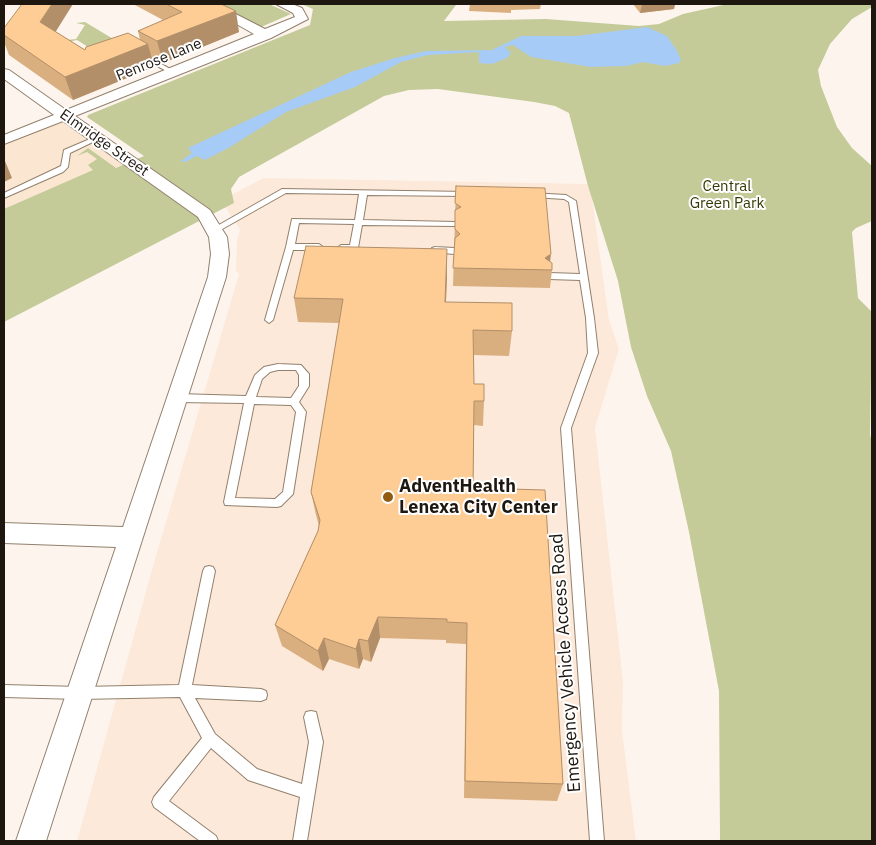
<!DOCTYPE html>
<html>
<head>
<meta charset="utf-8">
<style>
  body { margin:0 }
  #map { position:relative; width:876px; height:845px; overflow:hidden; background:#fdf5ed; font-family:"IBM Plex Sans",sans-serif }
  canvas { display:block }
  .frame { position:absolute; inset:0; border:5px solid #1d170f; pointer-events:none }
</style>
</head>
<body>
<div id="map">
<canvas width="876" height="845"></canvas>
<div class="frame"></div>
</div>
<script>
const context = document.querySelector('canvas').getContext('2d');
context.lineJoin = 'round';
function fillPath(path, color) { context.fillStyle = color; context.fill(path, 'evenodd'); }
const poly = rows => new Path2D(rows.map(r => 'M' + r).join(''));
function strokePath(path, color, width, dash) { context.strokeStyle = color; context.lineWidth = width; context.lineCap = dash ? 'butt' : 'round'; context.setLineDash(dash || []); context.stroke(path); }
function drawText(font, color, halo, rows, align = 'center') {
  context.font = font + ' "IBM Plex Sans",sans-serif'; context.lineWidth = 4; context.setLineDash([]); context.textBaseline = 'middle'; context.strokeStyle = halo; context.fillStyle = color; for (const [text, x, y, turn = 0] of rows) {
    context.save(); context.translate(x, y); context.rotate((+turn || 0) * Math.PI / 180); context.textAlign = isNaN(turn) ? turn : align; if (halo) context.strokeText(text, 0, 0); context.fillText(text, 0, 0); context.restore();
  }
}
const built = poly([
  [63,117,130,163,4,218,4,140]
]);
const medical = poly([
  [264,178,590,184,609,320,619,349,595,428,623,681,622,731,636,841,77,841,153,566,239,274,236,271,237,241,240,230,221,200]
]);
const green = poly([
  [216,4,269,4,291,14,261,27],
  [301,4,452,4,456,5,444,21,546,19,639,26,659,24,683,14,728,4,872,4,872,7,852,19,830,44,818,70,821,86,837,127,852,148,872,166,872,221,856,228,852,232,858,298,872,312,870,435,872,442,872,841,720,841,719,691,689,532,671,451,647,396,631,347,618,281,588,186,569,113,555,106,534,102,438,89,409,90,384,96,239,177,231,189,234,203,4,322,4,209,93,170,88,165,97,159,87,152,77,156,88,148,116,168,144,156,87,117,88,115,310,25,313,9],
  [85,22,125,46,96,52,77,40,68,42,67,40,76,39,85,25,76,23]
]);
const water = poly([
  [647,27,667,36,677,51,681,60,679,63,665,66,643,62,626,66,591,67,531,57,513,45,505,47,511,53,507,58,492,64,479,63,479,52,428,55,401,62,355,87,286,112,230,147,205,160,197,156,185,162,181,161,192,153,188,148,351,72,395,58,426,51,492,50,521,36,577,36]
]);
const service = poly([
  [141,53,174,71,175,72,170,73,139,56,138,55,141,53],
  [97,136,101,138,99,139,70,153,68,167,63,172,4,198,4,193,61,166,64,150,97,136],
  [282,189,468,192,472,194,468,196,367,195,363,220,455,222,459,224,455,226,362,225,358,248,354,251,341,251,337,248,341,245,350,245,354,224,299,223,295,244,319,244,323,247,319,250,293,250,273,320,269,323,265,320,286,247,292,219,355,220,359,194,286,193,217,232,211,232,210,230,282,189],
  [530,193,566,195,576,201,594,318,598,353,571,428,604,841,590,841,561,428,588,353,586,318,580,280,549,279,545,276,549,273,580,274,569,202,564,199,533,197,530,197,530,193],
  [435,247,454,248,458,251,454,254,432,252,432,248,435,247],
  [278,364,301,365,309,374,309,386,299,402,306,412,293,494,281,506,277,507,225,505,224,502,244,403,177,402,172,398,177,394,246,396,255,375,264,367,278,364],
  [278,370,296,370,299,375,299,386,291,398,256,397,262,379,270,372,278,370],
  [254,404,291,405,296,412,283,492,275,499,235,498,254,404],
  [209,566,213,567,215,571,192,685,261,689,266,691,267,695,266,699,261,701,195,698,215,734,257,769,302,784,309,742,304,717,306,712,311,711,316,712,323,742,307,841,293,841,300,797,248,780,211,748,169,801,216,836,218,841,200,841,154,807,152,802,154,797,202,738,180,697,80,699,4,697,4,685,80,687,179,685,203,571,205,567,209,566]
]);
const minor = poly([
  [201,4,216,4,265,29,295,17,293,13,276,4,292,4,302,8,308,19,271,38,75,116,210,210,227,237,229,254,226,277,46,841,16,841,116,547,4,543,4,523,123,527,208,277,211,254,209,237,198,217,63,121,4,144,4,135,54,115,4,79,4,69,9,70,66,110,254,34,201,4]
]);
const wall = poly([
  [133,4,221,4,239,32,163,63,152,57,154,67,73,100,9,55,4,42,4,28,56,32,85,50,140,40,138,31,163,20],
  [470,4,541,4,540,9,511,10,511,13,469,11],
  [633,4,675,4,674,9,640,13],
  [456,186,550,262,552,270,550,288,453,286],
  [447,274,446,302,512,331,509,356,474,355,474,384,484,401,483,426,474,425,473,488,563,784,557,801,464,798,466,644,446,643,446,640,380,638,371,662,363,659,359,669,329,659,323,671,282,646,275,625,318,531,319,526,316,515,311,492,339,323,298,322,294,298]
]);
const shadedWall = poly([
  [52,4,73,4,48,44,40,22],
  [651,4,675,4,674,9,640,13,642,5],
  [236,11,239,32,163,63,157,41],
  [148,44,154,67,73,100,65,77],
  [4,161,5,161,12,178,4,182],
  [447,249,447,274,445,326,445,302],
  [551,254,549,270,545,258],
  [378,617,380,638,371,662,368,641],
  [324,638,329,659,323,671,318,651],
  [359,639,363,659,359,669,356,649]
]);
const building = poly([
  [22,4,52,4,40,22,85,50,86,47,128,33,148,44,65,77,4,35,4,28,22,4],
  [166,4,221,4,236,11,157,41,138,31,182,12,166,4],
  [456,186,545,188,551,254,545,258,552,263,552,270,453,268,455,238,460,234,455,229,455,210,461,207,455,203,456,186],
  [306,246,447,249,445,302,512,303,512,331,473,330,474,384,484,384,484,401,474,401,473,488,545,490,563,784,465,781,467,623,447,622,447,619,378,617,368,641,359,639,356,649,324,638,318,651,275,625,318,531,320,520,311,492,343,299,294,298,306,246]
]);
const markers = [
  [388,497,6,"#915c11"]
];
const farStreetnames = [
  ["Penrose Lane",159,60,-22],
  ["Elmridge Street",104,143,35]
];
const farParknames = [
  ["Central",727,187],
  ["Green Park",727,204]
];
const poiNames = [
  ["AdventHealth",399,487],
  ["Lenexa City Center",399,508]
];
const streetNames = [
  ["Emergency Vehicle Access Road",566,663,-94]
];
fillPath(built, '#fbe7d1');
fillPath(medical, '#fce9d9');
fillPath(green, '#c4cb99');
fillPath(water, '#a7cbf7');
strokePath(service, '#92806d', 2);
strokePath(minor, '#92806d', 2);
fillPath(service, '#fff');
fillPath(minor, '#fff');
fillPath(wall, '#daaf80');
fillPath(shadedWall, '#b28f68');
fillPath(building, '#fecc95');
strokePath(building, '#b28f68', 1);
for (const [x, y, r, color] of markers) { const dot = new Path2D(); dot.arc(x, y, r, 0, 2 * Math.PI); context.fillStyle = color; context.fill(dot); strokePath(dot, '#fff', 2); }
drawText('15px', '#1d170f', '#fff', farStreetnames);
drawText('15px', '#353902', '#fff', farParknames);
drawText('bold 18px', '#1d170f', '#fff', poiNames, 'left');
drawText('18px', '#1d170f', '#fff', streetNames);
</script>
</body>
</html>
